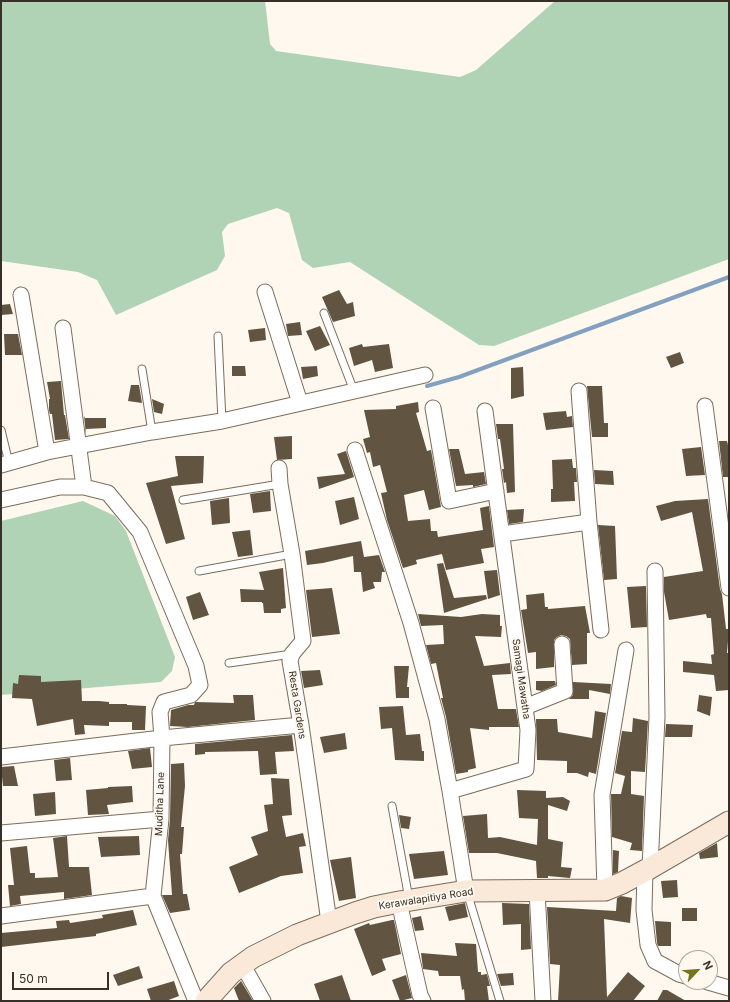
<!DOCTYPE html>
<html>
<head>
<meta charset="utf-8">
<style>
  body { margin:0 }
  #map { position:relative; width:730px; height:1002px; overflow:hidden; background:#fef8ef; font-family:Inter,sans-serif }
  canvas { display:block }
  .frame { position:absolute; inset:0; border:2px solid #363028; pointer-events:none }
  .north { position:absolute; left:678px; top:950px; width:40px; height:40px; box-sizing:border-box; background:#fef8ef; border:1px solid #aea89f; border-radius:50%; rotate:64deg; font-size:11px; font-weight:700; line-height:16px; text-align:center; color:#363028 }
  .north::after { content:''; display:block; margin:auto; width:14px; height:18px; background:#74751c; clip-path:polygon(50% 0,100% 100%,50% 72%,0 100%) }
  .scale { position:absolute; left:12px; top:972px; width:97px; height:18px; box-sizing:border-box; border:2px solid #363028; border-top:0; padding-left:5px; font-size:12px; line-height:14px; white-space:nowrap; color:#363028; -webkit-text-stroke:3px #fef8ef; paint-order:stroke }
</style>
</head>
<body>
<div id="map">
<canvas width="730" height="1002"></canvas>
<div class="frame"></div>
<div class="north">N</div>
<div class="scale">50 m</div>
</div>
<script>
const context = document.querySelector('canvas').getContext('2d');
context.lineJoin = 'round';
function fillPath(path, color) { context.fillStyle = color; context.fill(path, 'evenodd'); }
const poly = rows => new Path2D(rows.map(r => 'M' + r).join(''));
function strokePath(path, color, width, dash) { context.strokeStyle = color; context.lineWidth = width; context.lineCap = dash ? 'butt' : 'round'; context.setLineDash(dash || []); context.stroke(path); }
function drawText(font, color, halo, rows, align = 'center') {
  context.font = font + ' Inter,sans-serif'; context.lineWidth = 4; context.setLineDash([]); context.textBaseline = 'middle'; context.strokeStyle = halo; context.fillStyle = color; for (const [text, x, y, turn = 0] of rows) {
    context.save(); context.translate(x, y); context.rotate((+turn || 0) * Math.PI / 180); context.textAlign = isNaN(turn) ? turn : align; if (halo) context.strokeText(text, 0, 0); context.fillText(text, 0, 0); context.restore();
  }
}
const green = poly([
  [1,1,265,1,270,44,276,51,460,77,476,70,555,1,729,1,729,259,494,346,479,345,350,262,313,268,302,260,289,213,277,208,228,224,222,232,225,256,217,270,116,315,97,280,78,272,1,261],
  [83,501,115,516,126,531,175,657,172,671,161,682,1,695,1,521]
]);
const stream = poly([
  [427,386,459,377,729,277]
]);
const building = poly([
  [339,290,347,304,353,302,355,316,333,322,322,297],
  [10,304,13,314,1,315,1,305],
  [300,322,302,335,288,336,286,324],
  [320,326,330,345,315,351,306,331],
  [265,328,266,340,250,342,248,330],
  [4,334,18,334,22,355,5,355],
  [362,344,363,347,389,344,393,368,375,372,372,360,354,366,349,348],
  [680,352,684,363,671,368,666,357],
  [232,366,245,366,246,376,232,376],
  [317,366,318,376,303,379,301,367],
  [523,367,524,396,511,399,511,368],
  [61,381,64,415,65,415,69,439,55,440,52,414,50,414,49,410,49,399,50,399,47,382],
  [131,385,139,385,142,403,128,401],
  [587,386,602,386,604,423,608,423,608,437,592,437],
  [152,399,164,404,162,414,154,412],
  [418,402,419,412,416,413,427,451,431,450,441,507,429,510,424,490,404,495,408,521,430,519,431,531,437,531,438,537,483,530,480,508,489,506,494,547,481,549,484,563,446,570,442,554,416,560,417,564,403,568,387,520,381,493,387,492,380,465,373,467,370,452,367,453,363,439,370,437,364,410,396,409,396,406],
  [566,411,567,417,572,416,573,427,546,430,543,413],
  [84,416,85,418,106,418,106,428,86,429,86,435],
  [496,424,513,424,515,492,507,493,506,482,504,483,502,469,504,469,500,439,498,439],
  [292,436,292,459,277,460,274,437],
  [719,441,727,441,729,449,729,477,723,477],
  [701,447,705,475,686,476,682,449],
  [449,449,459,449,465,474,484,472,486,484,473,487,473,485,456,486],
  [346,451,354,477,319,489,317,477,345,474,337,454],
  [175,456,204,456,203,483,171,486,185,539,166,544,146,483,178,476],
  [572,459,573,468,576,468,577,482,574,482,575,501,551,502,551,489,553,489,552,460],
  [594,470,613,471,614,485,595,484],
  [270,491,271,511,253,513,250,494],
  [354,497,359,519,340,525,335,501],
  [229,498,230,523,212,525,210,501],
  [708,499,720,589,722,594,726,629,729,629,727,653,729,653,729,690,716,691,714,675,683,672,683,661,712,664,711,655,714,654,711,618,707,618,706,614,669,620,664,592,664,577,703,571,692,512,661,521,656,506,675,501],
  [524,509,523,522,509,524,507,510],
  [598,525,615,526,617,579,604,580],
  [250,530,253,555,238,557,232,532],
  [361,541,364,557,379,555,385,572,382,572,381,582,373,582,375,588,363,592,361,572,354,572,353,556,323,563,307,565,305,551],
  [443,563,454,598,486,595,487,599,444,613,437,564],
  [283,568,286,608,281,609,281,613,264,613,263,603,262,603,262,602,241,602,240,589,264,590,259,572],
  [497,570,500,595,488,599,484,571],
  [646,586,647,627,631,628,627,587],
  [332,588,340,634,312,637,306,590],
  [200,592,209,615,193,620,186,597],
  [544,593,545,607,548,607,548,609,585,606,590,633,587,633,587,664,572,665,570,639,566,636,561,635,557,637,554,640,554,667,536,669,536,652,528,653,521,610,527,609,526,595],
  [418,614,461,617,482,614,500,615,500,626,502,626,501,637,475,636,484,666,510,663,511,674,492,675,498,709,516,709,519,727,489,727,489,730,470,728,476,768,468,770,468,772,456,774,446,717,441,698,443,698,436,663,431,664,426,645,444,644,443,625,421,626],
  [394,666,409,666,407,687,409,687,409,698,396,698],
  [320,670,323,685,304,688,301,671],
  [19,675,41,676,41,682,81,680,82,701,99,701,109,702,109,704,127,704,127,705,146,706,145,730,132,730,132,722,109,722,109,726,84,725,85,734,75,735,73,719,37,726,32,699,12,698,13,683,18,684],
  [536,681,555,681,556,685,542,691,536,690],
  [573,682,611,684,610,694,589,690,589,699,569,699,573,695],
  [233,695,253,695,255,720,188,727,170,726,171,710,188,705,194,705,195,702,234,703],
  [699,695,712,697,710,716,697,711],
  [403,706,406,735,420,734,422,751,424,751,424,761,395,760,392,728,381,729,379,707],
  [595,711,606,713,596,774,589,772,588,777,577,773,567,773,567,761,537,760,536,719,557,719,558,732,592,738],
  [633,718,648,721,645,772,631,771,631,794,644,796,642,851,630,850,632,843,612,837,611,794,621,794,625,776,615,773,622,731,632,732],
  [666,724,693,725,692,737,665,737],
  [345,733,347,749,324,753,320,737],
  [292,735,294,751,275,752,277,774,260,775,258,751,205,752,205,754,195,755,195,744],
  [150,748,152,767,132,769,128,751],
  [70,758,72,780,56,781,54,760],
  [184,763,185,786,181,827,184,827,182,854,180,854,183,894,187,894,190,910,170,913,162,895,172,895,168,840,170,819,171,764],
  [14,766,18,786,3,786,1,767],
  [271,778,289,779,292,815,282,816,286,837,303,833,306,846,299,847,303,873,281,876,239,893,229,867,258,855,251,837,268,831,264,805,273,804],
  [132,786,133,802,107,805,109,814,88,815,86,790,108,788,108,787],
  [517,790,546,791,546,798,563,797,570,801,567,811,548,805,548,839,563,842,561,867,572,868,570,878,548,876,548,878,537,878,536,861,497,853,469,853,463,816,487,814,488,838,500,837,537,845,538,819,519,818],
  [55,792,56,814,35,816,33,794],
  [399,815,411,817,409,829,401,828],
  [67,836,69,867,89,867,92,895,64,899,64,892,20,896,21,904,10,906,8,885,14,885,10,848,27,846,30,873,35,873,35,878,58,877,53,838],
  [139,836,140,855,101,857,98,837],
  [717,843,718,857,700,859,699,853],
  [613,850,619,851,618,872,613,874],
  [444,851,448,875,414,879,409,854],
  [351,857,356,898,339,901,330,860],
  [677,880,678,897,663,898,661,881],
  [621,896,632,898,630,923,604,919,607,997,628,972,645,986,633,1001,579,1000,579,1001,558,1001,560,965,550,964,547,907,616,911,617,898],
  [465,903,468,917,449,921,445,907],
  [502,903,529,904,531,949,521,950,521,924,503,925],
  [682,908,697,908,697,921,682,921],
  [133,910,137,925,96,934,96,936,1,947,1,933,57,928,56,921,69,920,70,923,103,918,102,915],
  [421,916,424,930,415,931,412,918],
  [392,920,394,920,401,954,382,959,386,970,372,976,354,929,369,923,370,925],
  [655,921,671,922,671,946,658,946,657,943],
  [455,943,476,944,478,972,481,972,481,975,487,974,490,986,487,986,489,1001,465,1001,464,989,462,990,460,976,439,976,438,971,423,969,421,953,457,956],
  [139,966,143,978,118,986,113,975],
  [513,973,514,985,501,986,497,974],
  [342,975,351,1001,320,1001,314,984],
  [406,975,412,998,400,1001,392,980],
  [174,981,179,996,166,1001,151,1001,147,989],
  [241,981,253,1001,239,1001,234,988],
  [663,990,667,990,686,1001,657,1001]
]);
const lane = poly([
  [324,313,354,391],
  [218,336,222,421],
  [142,369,152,432],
  [1,430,9,463],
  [183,500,280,484],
  [199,571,292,554],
  [229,663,292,654],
  [392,806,409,899],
  [467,892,500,1001]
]);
const street = poly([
  [265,292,300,403],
  [21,295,47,452],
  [63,328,84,487],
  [705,406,729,588],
  [433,408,449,501,496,491],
  [355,450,411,623,437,719,450,791],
  [1,465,47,452,152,432,222,421,425,375],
  [279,468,280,484,292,554,303,641,292,654,290,661,301,725,329,922],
  [1,500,60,487,84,487,108,493,140,532,196,666,200,685,191,695,164,702,160,712,162,738,161,819,153,896,196,1001],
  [589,522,601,630],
  [502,534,589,522,579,391],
  [525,707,565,691,562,644],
  [1,757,162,738,301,725],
  [1,833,161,819],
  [650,868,657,717,655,571],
  [645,870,644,910,648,945,655,961,679,974,686,976],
  [605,890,602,795,626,650],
  [466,891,450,791,526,769,528,730,485,411],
  [537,891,543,1001],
  [399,902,420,995,423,1001],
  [1,916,153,896],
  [242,964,263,1001],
  [708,982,729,988]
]);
const secondary = poly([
  [206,1001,231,973,253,957,297,935,355,913,374,907,399,902,466,891,605,890,622,883,650,868,729,822]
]);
const streetNames = [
  ["Samagi Mawatha",521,679,82],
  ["Resta Gardens",297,705,81],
  ["Muditha Lane",160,804,-88],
  ["Kerawalapitiya Road",426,899,-9]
];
fillPath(green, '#b1d3b5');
strokePath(stream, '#84a0c1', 4);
fillPath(building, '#615441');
strokePath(lane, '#7b6d5a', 9);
strokePath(street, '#7b6d5a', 17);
strokePath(secondary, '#7b6d5a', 23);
strokePath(lane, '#fff', 7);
strokePath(street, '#fff', 15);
strokePath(secondary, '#fae8d9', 21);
drawText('10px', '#363028', '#fef8ef', streetNames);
</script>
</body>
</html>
